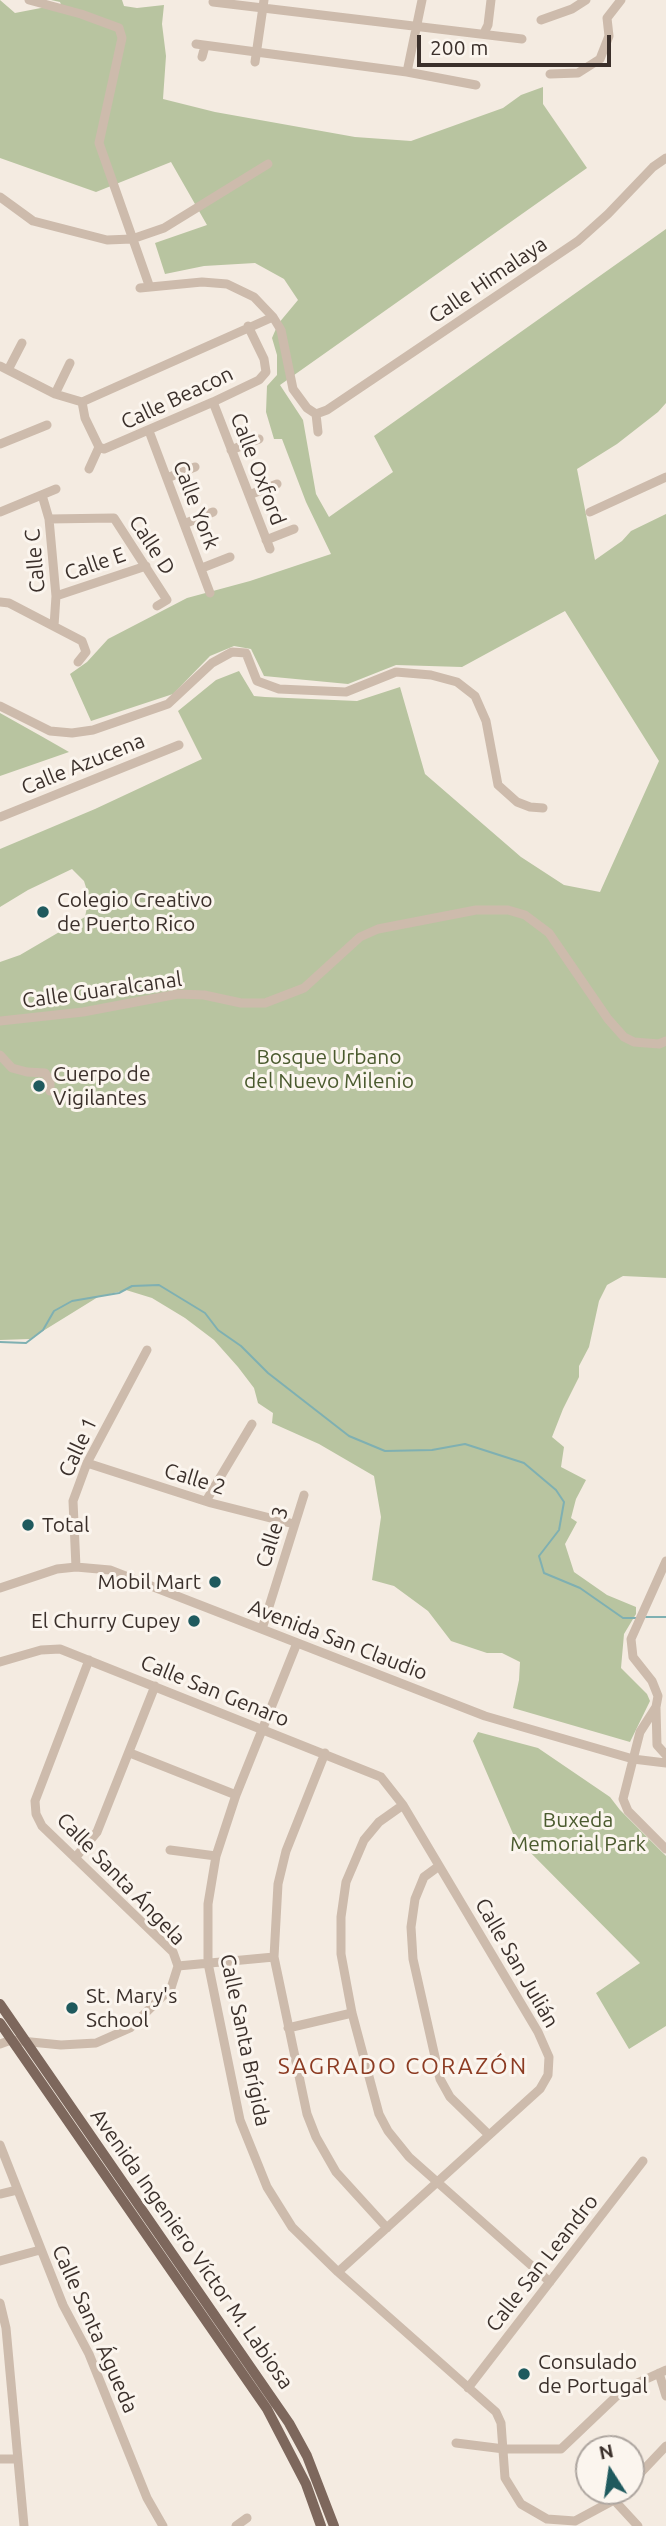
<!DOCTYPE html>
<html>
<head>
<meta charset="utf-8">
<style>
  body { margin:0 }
  #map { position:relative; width:666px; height:2526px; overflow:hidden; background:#f4ebe1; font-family:Ubuntu,sans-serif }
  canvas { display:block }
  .north { position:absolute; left:575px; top:2435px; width:70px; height:70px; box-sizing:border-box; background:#fbf5ee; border:2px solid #aea6a0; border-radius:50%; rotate:348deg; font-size:19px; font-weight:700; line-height:28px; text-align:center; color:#3b302b }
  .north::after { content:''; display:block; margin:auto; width:24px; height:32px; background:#1f5a5e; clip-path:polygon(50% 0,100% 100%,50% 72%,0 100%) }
  .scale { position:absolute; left:417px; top:35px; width:194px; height:32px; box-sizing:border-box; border:4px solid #3b302b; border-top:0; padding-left:9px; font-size:21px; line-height:24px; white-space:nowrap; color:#3b302b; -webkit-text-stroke:5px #fbf5ee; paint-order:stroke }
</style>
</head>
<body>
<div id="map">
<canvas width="666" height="2526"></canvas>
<div class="north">N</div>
<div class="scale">200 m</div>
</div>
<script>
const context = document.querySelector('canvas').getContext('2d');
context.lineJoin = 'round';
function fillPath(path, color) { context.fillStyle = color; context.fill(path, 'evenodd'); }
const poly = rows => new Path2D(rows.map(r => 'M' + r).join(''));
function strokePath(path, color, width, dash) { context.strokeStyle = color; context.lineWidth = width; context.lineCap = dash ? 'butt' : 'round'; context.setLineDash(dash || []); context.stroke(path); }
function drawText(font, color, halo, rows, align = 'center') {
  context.font = font + ' Ubuntu,sans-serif'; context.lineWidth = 6; context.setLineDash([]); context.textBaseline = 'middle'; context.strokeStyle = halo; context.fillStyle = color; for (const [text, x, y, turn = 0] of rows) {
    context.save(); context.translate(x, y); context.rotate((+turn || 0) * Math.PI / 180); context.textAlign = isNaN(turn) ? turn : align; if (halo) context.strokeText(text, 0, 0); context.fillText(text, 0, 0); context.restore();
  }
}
const green = poly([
  [0,0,15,13,46,7,62,7,60,2,51,0,122,0,124,6,137,8,164,5,162,24,166,56,163,99,215,112,355,137,411,141,503,108,521,95,543,87,543,104,587,168,280,385,303,420,316,494,329,517,393,472,374,436,666,229,666,403,658,412,617,444,577,469,595,560,622,541,631,531,666,514,666,1278,623,1276,607,1285,599,1301,589,1347,579,1366,579,1377,563,1409,552,1437,564,1447,561,1467,586,1480,576,1499,571,1518,577,1522,565,1544,574,1572,607,1595,636,1607,636,1614,624,1634,621,1668,647,1694,650,1701,630,1742,513,1708,519,1680,520,1662,502,1653,487,1653,451,1641,428,1611,394,1586,372,1580,381,1517,374,1476,319,1444,272,1423,273,1413,258,1403,254,1388,238,1367,214,1340,185,1318,152,1298,126,1290,98,1297,30,1339,0,1340,0,962,20,955,85,917,89,897,84,881,72,869,28,890,0,907,0,849,95,809,202,759,178,711,216,680,239,671,254,696,265,697,357,701,400,687,425,774,521,857,564,885,600,892,659,761,565,611,462,667,396,665,348,684,264,676,251,649,234,646,210,656,173,694,91,721,70,674,87,662,108,639,187,598,250,581,331,554,306,502,282,439,274,439,266,412,267,386,277,375,277,355,272,338,278,324,298,300,284,279,255,263,204,266,165,274,155,243,207,225,171,162,96,192,0,158],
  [0,713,41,736,69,752,0,776],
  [478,1732,538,1748,610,1797,620,1810,666,1856,666,2026,629,2049,596,1993,640,1963,514,1836,473,1741]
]);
const stream = poly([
  [0,1342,26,1343,43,1330,54,1311,72,1301,119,1293,132,1286,159,1285,205,1313,218,1330,241,1346,268,1373,349,1436,385,1451,432,1450,465,1444,524,1463,556,1490,564,1502,559,1530,539,1556,544,1573,580,1588,623,1618,637,1618],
  [646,1617,666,1617]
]);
const minor = poly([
  [29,0,81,14,119,28,122,38,99,143,149,285],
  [213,2,522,39],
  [541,20,572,9,586,0],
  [484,33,488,25,491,0],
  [196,44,407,72,476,85],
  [202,57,205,46],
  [255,62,264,0],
  [407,72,422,0],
  [550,74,578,73,600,59,609,36,607,18,621,0],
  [0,197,33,221,107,240,132,239,164,228,268,164],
  [140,288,202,282,227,284,254,297,273,317,281,330,293,389,307,408,316,414],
  [0,366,55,394,82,402,273,317],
  [8,370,22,343],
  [55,394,70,363],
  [82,402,85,418,99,447,104,449,213,402,259,380,266,372,264,359,248,326],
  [213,402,270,549],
  [316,414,327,410,578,241,608,214,653,167,666,158],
  [316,414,318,432],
  [149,431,210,593],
  [0,444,47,425],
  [231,450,259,439],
  [89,469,99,447],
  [167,478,195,467],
  [42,495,49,519,56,596,54,626],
  [249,495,277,484],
  [0,512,56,489],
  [590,512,666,477],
  [49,519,114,518,167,600,157,606],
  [184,524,213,512],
  [266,540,294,529],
  [202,568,230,557],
  [56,596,146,566],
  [0,602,9,603,82,641,86,652,78,662],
  [0,706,50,731,72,733,93,730,168,704,212,663,232,652,246,653,257,681,279,689,346,692,396,672,431,675,457,682,475,696,486,721,498,785,517,802,530,807,543,808],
  [0,817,179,745],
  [0,1021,83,1012,178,994,204,995,241,1003,265,1003,304,988,360,937,378,929,476,910,508,910,525,915,549,933,608,1019,624,1037,634,1042,659,1044,666,1041],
  [0,1055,12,1068,27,1072,45,1073,50,1081,50,1091],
  [87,1463,211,1503,294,1524],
  [206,1501,252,1424],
  [666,1561,631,1639,633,1657,652,1681,658,1696,656,1707,640,1732,623,1799,628,1811,666,1849],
  [76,1567,73,1501,87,1463,147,1350],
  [0,1588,57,1569,76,1567,110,1570,485,1716,633,1759,666,1763],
  [262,1629,304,1495],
  [297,1643,236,1795,216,1856,208,1904,208,1963,240,2120,267,2187,292,2227,338,2272,496,2412,501,2423,505,2478,521,2504,547,2519,575,2521],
  [89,1660,35,1801,36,1814,42,1826,173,1952,178,1966],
  [0,1662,41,1650,60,1649,381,1777,403,1805,538,2032,549,2057,548,2075,540,2089,338,2272],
  [656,1708,657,1745,666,1755],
  [130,1753,236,1795],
  [325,1753,286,1851,278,1884,274,1957,307,2114,316,2137,336,2172,387,2228],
  [403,1805,379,1822,364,1840,346,1882,341,1917,341,1954,352,2013,379,2114,388,2131,409,2157,550,2282],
  [170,1850,216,1856],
  [75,1858,97,1832,155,1686],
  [439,1866,424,1877,415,1899,411,1927,413,1959,440,2079,450,2097,489,2135],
  [178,1966,274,1957],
  [288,2028,352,2013],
  [0,2044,11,2040,61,2045,96,2043,130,2028,171,1988,178,1966],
  [0,2145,63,2305,89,2354,147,2498,163,2526],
  [0,2194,17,2190],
  [0,2261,40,2250],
  [0,2303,6,2328,24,2526],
  [659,2373,666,2396],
  [468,2388,643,2161],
  [456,2443,504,2449,561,2449,624,2389,666,2370],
  [0,2459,18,2459],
  [631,2483,666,2446],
  [614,2500,638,2526],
  [575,2521,614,2500,623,2491],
  [236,2526,247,2518]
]);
const major = poly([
  [0,2004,289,2423,307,2456,334,2526],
  [0,2023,267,2409,306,2484,321,2526]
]);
const markers = [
  [43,912,7,"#1f5a5e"],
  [39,1086,7,"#1f5a5e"],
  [28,1525,7,"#1f5a5e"],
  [215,1582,7,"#1f5a5e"],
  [194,1621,7,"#1f5a5e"],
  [72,2008,7,"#1f5a5e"],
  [524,2374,7,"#1f5a5e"]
];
const streetNames = [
  ["Calle Himalaya",488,280,-34],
  ["Calle Beacon",177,398,-25],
  ["Calle Oxford",258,469,69],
  ["Calle York",196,505,69],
  ["Calle D",152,545,57],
  ["Calle C",35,561,-95],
  ["Calle E",95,564,-19],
  ["Calle Azucena",83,764,-22],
  ["Calle Guaralcanal",102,990,-8],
  ["Calle 1",78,1447,-65],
  ["Calle 2",195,1479,17],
  ["Calle 3",272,1537,-72],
  ["Avenida San Claudio",338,1640,21],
  ["Calle San Genaro",215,1691,22],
  ["Calle Santa Ángela",121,1879,46],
  ["Calle San Julián",517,1963,60],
  ["Calle Santa Brígida",245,2040,78],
  ["Avenida Ingeniero Víctor M. Labiosa",192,2249,55],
  ["Calle San Leandro",542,2263,-52],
  ["Calle Santa Águeda",95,2329,66]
];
const poiNames = [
  ["Colegio Creativo",57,900],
  ["de Puerto Rico",57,924],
  ["Cuerpo de",53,1074],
  ["Vigilantes",53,1098],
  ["Total",42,1525],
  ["Mobil Mart",201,1582,"right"],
  ["El Churry Cupey",180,1621,"right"],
  ["St. Mary's",86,1996],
  ["School",86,2020],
  ["Consulado",538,2362],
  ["de Portugal",538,2386]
];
const parkNames = [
  ["Bosque Urbano",329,1057],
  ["del Nuevo Milenio",329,1081],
  ["Buxeda",578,1820],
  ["Memorial Park",578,1844]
];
const neighbourhoodNames = [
  ["SAGRADO CORAZÓN",403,2066]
];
fillPath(green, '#b8c4a0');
strokePath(stream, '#7fb0b2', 2);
strokePath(minor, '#cdbbac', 9);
strokePath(major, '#7d675c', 10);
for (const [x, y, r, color] of markers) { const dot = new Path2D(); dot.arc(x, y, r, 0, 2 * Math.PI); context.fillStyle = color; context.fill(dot); strokePath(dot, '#fbf5ee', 2.5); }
drawText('21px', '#3b302b', '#fbf5ee', streetNames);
drawText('21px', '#3b302b', '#fbf5ee', poiNames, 'left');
drawText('21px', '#4a5a2e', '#fbf5ee', parkNames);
context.letterSpacing = '2px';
drawText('23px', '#8c3b22', '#fbf5ee', neighbourhoodNames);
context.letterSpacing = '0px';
</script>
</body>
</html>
